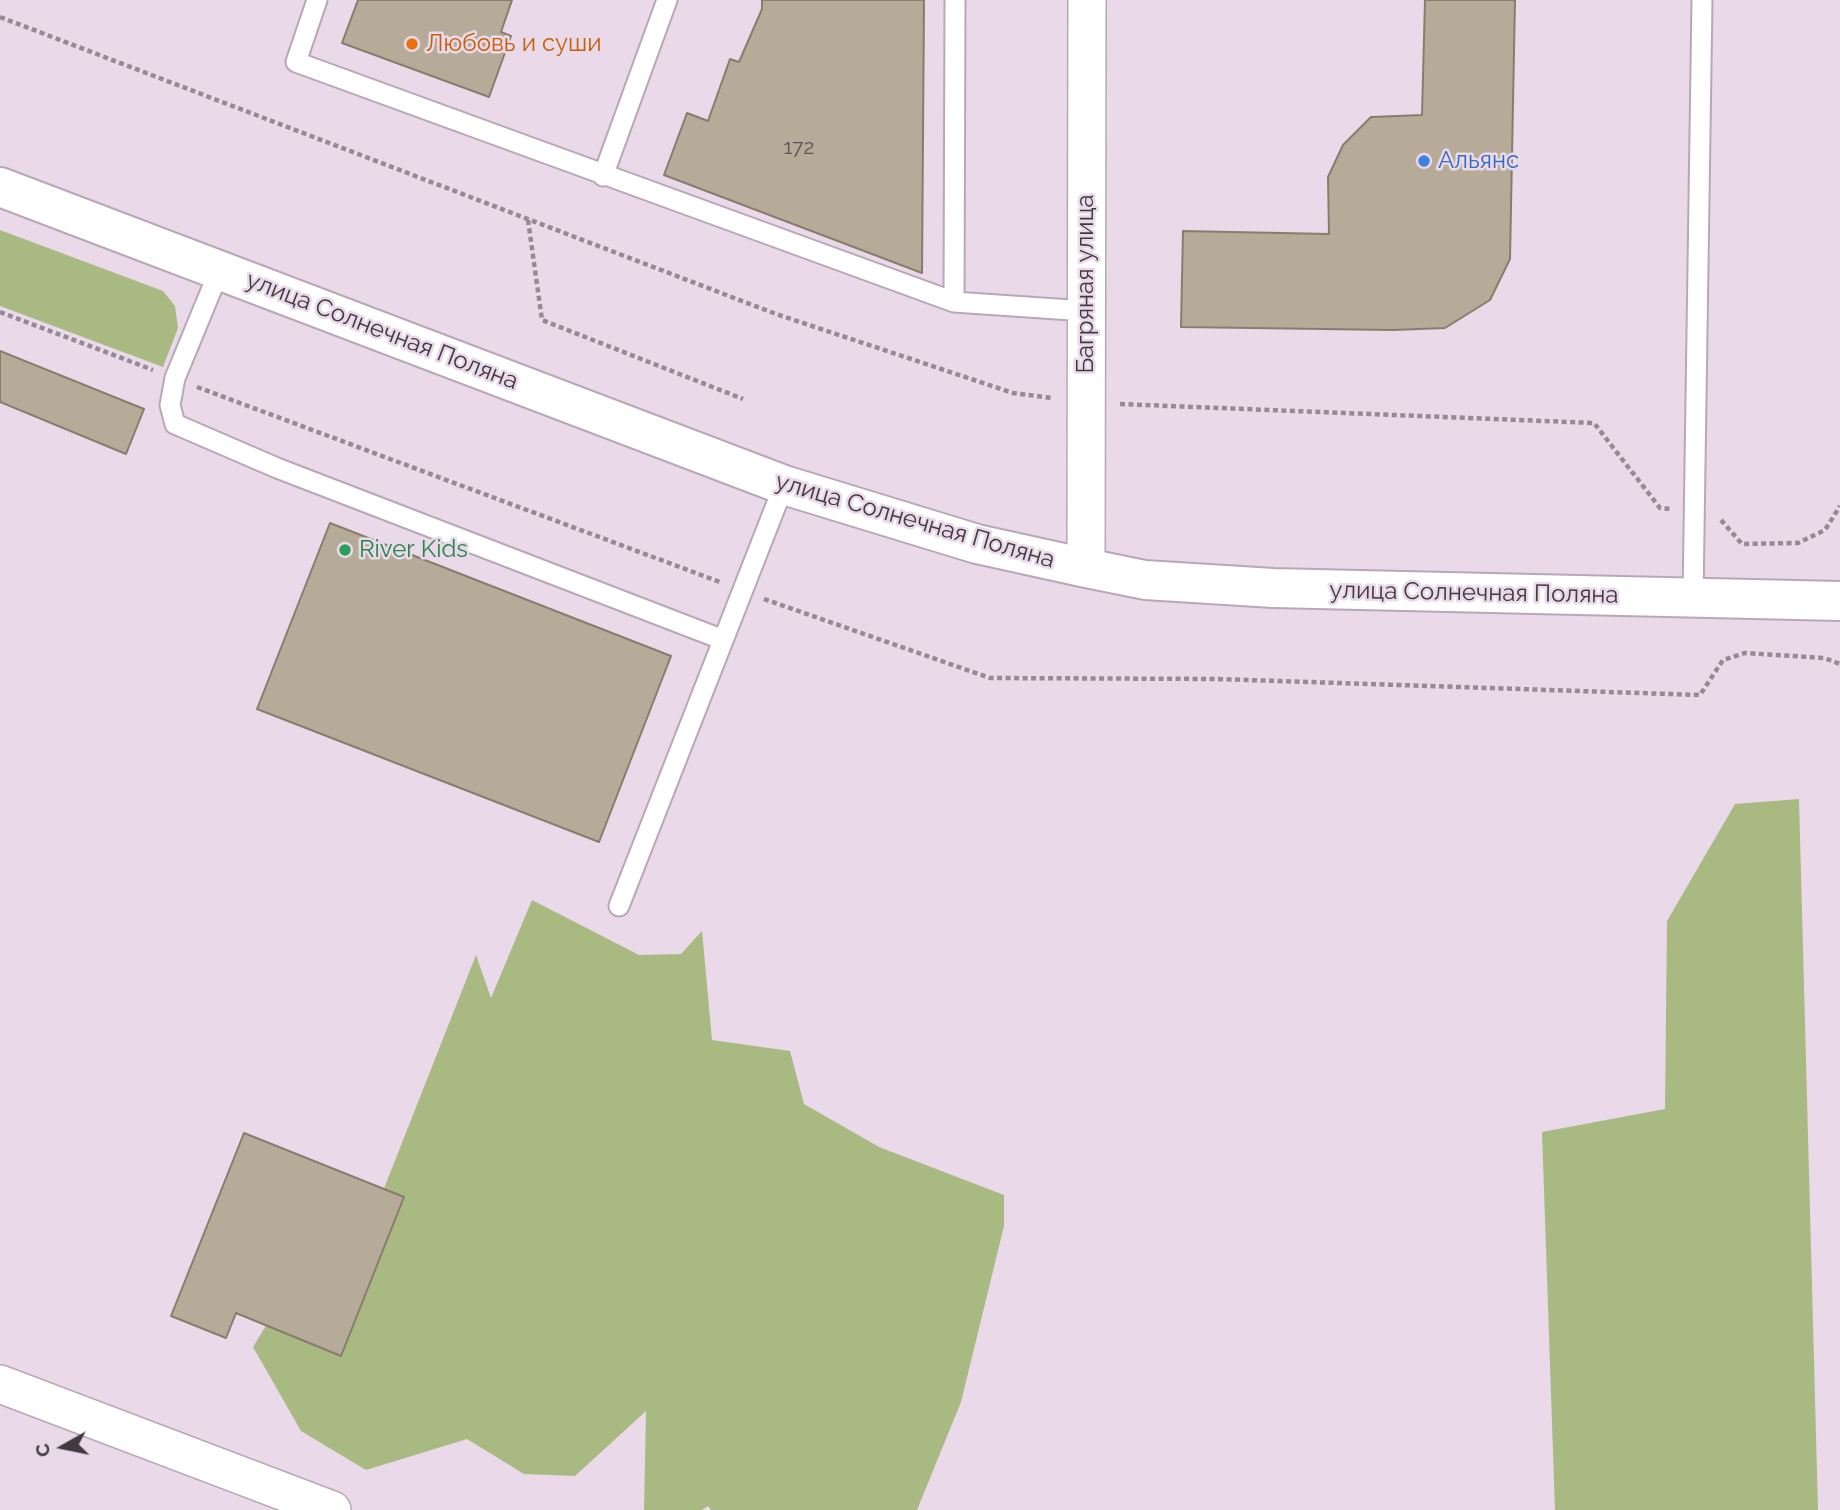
<!DOCTYPE html>
<html>
<head>
<meta charset="utf-8">
<style>
  body { margin:0 }
  #map { position:relative; width:1840px; height:1510px; overflow:hidden; background:#ead9e9; font-family:Raleway,sans-serif }
  canvas { display:block }
  .north { position:absolute; left:28px; top:1412px; width:70px; height:70px; -webkit-text-stroke:5px #ead9e9; paint-order:stroke; rotate:261deg; font-size:19px; font-weight:700; line-height:28px; text-align:center; color:#413a40 }
  .north::after { content:''; display:block; margin:auto; width:24px; height:32px; background:#413a40; clip-path:polygon(50% 0,100% 100%,50% 72%,0 100%) }
</style>
</head>
<body>
<div id="map">
<canvas width="1840" height="1510"></canvas>
<div class="north">С</div>
</div>
<script>
const context = document.querySelector('canvas').getContext('2d');
context.lineJoin = 'round';
function fillPath(path, color) { context.fillStyle = color; context.fill(path, 'evenodd'); }
const poly = rows => new Path2D(rows.map(r => 'M' + r).join(''));
function strokePath(path, color, width, dash) { context.strokeStyle = color; context.lineWidth = width; context.lineCap = dash ? 'butt' : 'round'; context.setLineDash(dash || []); context.stroke(path); }
function drawText(font, color, halo, rows, align = 'center') {
  context.font = font + ' Raleway,sans-serif'; context.lineWidth = 5; context.setLineDash([]); context.textBaseline = 'middle'; context.strokeStyle = halo; context.fillStyle = color; for (const [text, x, y, turn = 0] of rows) {
    context.save(); context.translate(x, y); context.rotate((+turn || 0) * Math.PI / 180); context.textAlign = isNaN(turn) ? turn : align; if (halo) context.strokeText(text, 0, 0); context.fillText(text, 0, 0); context.restore();
  }
}
const green = poly([
  [0,230,163,291,175,306,178,328,163,367,0,306],
  [1799,799,1818,1510,1555,1510,1542,1132,1665,1109,1667,921,1735,804],
  [532,900,639,955,681,954,702,931,712,1040,790,1051,804,1104,879,1147,1004,1195,1004,1226,961,1402,917,1510,711,1510,708,1506,702,1510,644,1510,646,1411,575,1476,524,1474,467,1439,366,1470,301,1431,253,1347,302,1266,383,1191,476,955,491,998]
]);
const building = poly([
  [358,0,512,0,501,32,511,36,489,97,342,43,358,0],
  [762,0,924,0,922,273,664,175,687,113,708,121,730,59,739,62,762,9,762,0],
  [1425,0,1515,0,1510,259,1490,300,1445,328,1393,330,1181,327,1183,231,1329,234,1328,177,1343,145,1371,117,1422,115,1425,0],
  [0,351,144,409,126,454,0,402,0,351],
  [330,523,671,656,599,842,257,709,330,523],
  [244,1133,404,1197,341,1356,236,1313,226,1338,171,1316,244,1133]
]);
const path = poly([
  [0,17,776,314,1013,393,1052,398],
  [528,220,542,320,743,399],
  [0,312,153,370],
  [197,387,720,582],
  [1120,404,1594,423,1660,508,1671,509],
  [1721,520,1742,544,1798,543,1825,530,1840,506],
  [764,599,990,678,1218,679,1700,695,1723,660,1745,653,1824,658,1840,664]
]);
const service = poly([
  [317,0,296,62,954,302,1086,311],
  [603,176,667,0],
  [220,269,175,378,170,405,175,424,277,468,721,639],
  [954,302,955,0],
  [1693,598,1702,0],
  [619,906,784,485]
]);
const minor = poly([
  [1086,568,1087,0],
  [0,1384,332,1510]
]);
const tertiary = poly([
  [0,187,784,485,977,544,1086,568,1145,580,1273,588,1840,601]
]);
const markers = [
  [412,44,7,"#e8710a"],
  [1424,161,7,"#3f7fe0"],
  [345,550,7,"#2e9e5b"]
];
const numberNames = [
  ["172",799,148]
];
const foodNames = [
  ["Любовь и суши",426,44]
];
const shopNames = [
  ["Альянс",1438,161]
];
const streetNames = [
  ["Багряная улица",1086,284,-90],
  ["улица Солнечная Поляна",382,331,21],
  ["улица Солнечная Поляна",915,521,16],
  ["улица Солнечная Поляна",1474,593,1]
];
const leisureNames = [
  ["River Kids",359,550]
];
fillPath(green, '#a8b982');
fillPath(building, '#b6aa99');
strokePath(building, '#887d6d', 2);
strokePath(service, '#b8a8b7', 23);
strokePath(minor, '#b8a8b7', 40);
strokePath(tertiary, '#b8a8b7', 42);
strokePath(path, '#958994', 4.5, [5, 3.5]);
strokePath(service, '#fff', 19);
strokePath(minor, '#fff', 37);
strokePath(tertiary, '#fff', 38);
for (const [x, y, r, color] of markers) { const dot = new Path2D(); dot.arc(x, y, r, 0, 2 * Math.PI); context.fillStyle = color; context.fill(dot); strokePath(dot, '#ead9e9', 2.5); }
drawText('21px', '#5e5656', null, numberNames);
drawText('24px', '#c56008', '#ead9e9', foodNames, 'left');
drawText('24px', '#366cbe', '#ead9e9', shopNames, 'left');
drawText('24px', '#413a40', '#ead9e9', streetNames);
drawText('24px', '#27864d', '#ead9e9', leisureNames, 'left');
</script>
</body>
</html>
